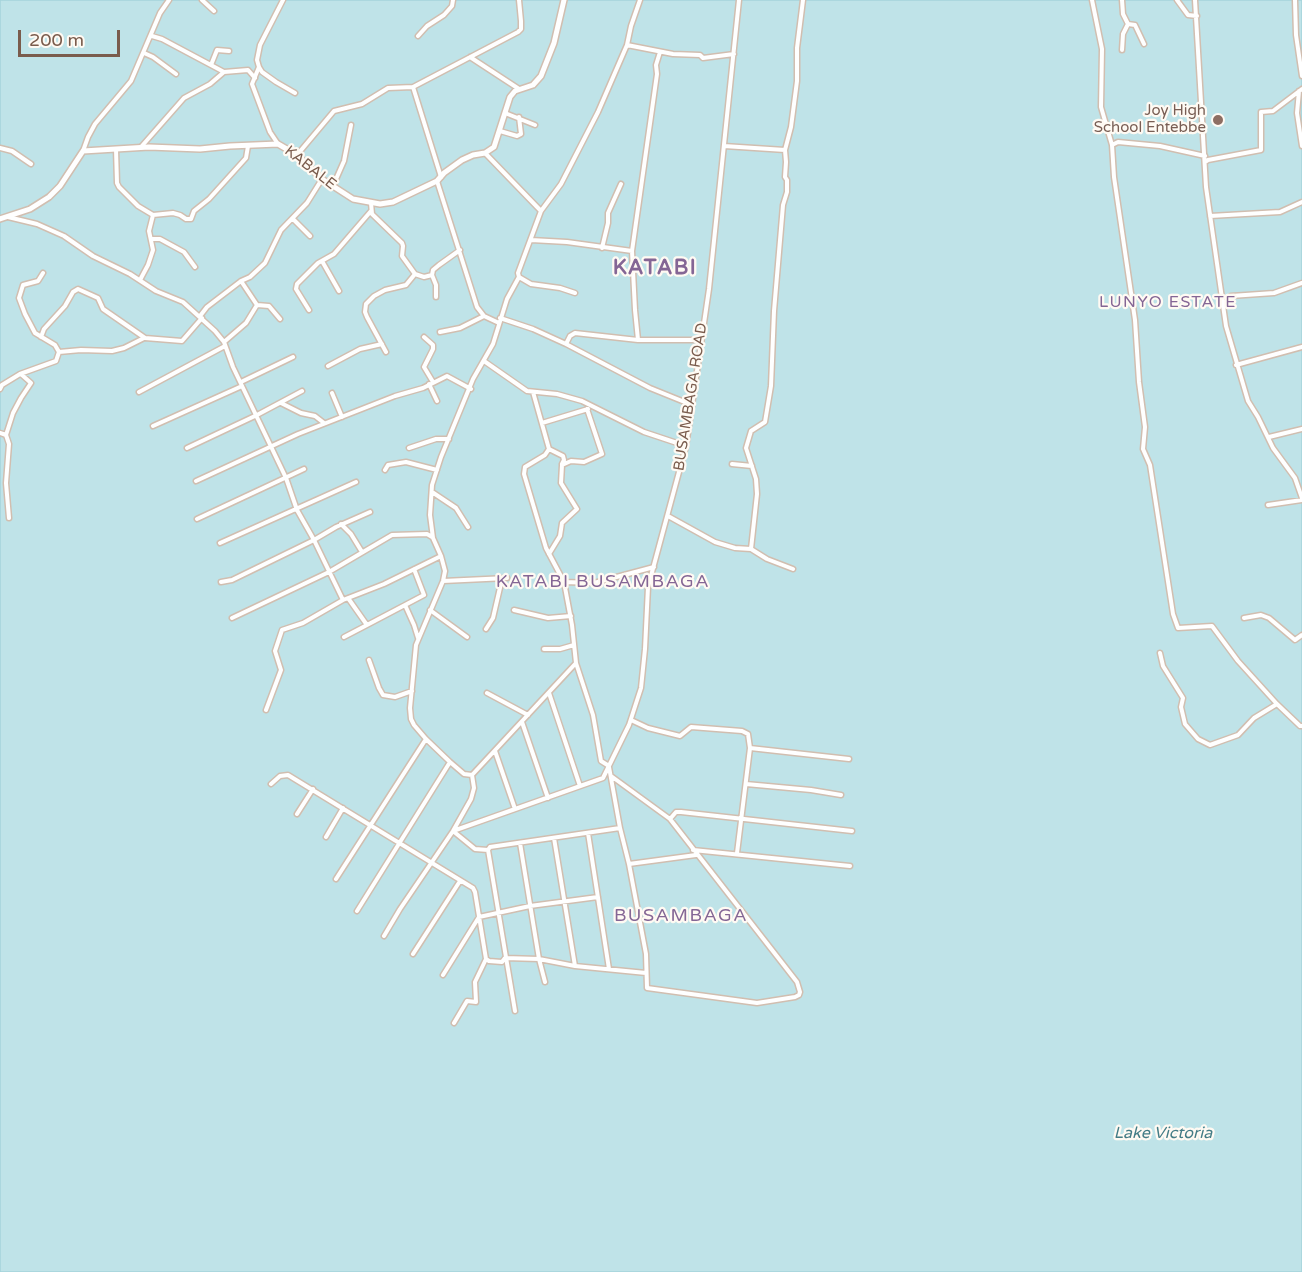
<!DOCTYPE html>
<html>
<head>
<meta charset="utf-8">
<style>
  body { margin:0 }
  #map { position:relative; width:1302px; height:1272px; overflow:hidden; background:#fdf6ec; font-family:"Varela Round",sans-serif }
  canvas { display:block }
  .scale { position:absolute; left:18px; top:30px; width:102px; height:27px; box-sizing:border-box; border:3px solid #7a5c4d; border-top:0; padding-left:8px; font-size:18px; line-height:21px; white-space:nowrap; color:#7a5c4d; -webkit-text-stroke:4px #fffaf3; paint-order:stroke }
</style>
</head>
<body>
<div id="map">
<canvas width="1302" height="1272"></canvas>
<div class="scale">200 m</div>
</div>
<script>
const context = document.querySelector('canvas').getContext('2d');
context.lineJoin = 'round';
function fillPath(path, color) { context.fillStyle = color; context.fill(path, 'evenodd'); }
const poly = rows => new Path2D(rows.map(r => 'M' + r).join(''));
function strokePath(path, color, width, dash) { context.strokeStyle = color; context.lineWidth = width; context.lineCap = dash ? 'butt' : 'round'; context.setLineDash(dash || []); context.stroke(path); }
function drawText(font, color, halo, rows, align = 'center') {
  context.font = font + ' "Varela Round",sans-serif'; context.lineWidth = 4.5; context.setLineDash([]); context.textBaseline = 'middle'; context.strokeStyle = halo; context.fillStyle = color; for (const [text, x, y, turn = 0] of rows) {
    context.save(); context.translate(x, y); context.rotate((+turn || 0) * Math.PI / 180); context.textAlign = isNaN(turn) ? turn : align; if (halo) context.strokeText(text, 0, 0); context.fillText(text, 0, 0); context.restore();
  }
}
const water = poly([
  [0,0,1302,0,1302,1272,0,1272,0,0]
]);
const minor = poly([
  [202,0,214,11],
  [1092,0,1102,49,1101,107,1112,145,1114,177,1135,320,1139,382,1145,427,1143,449,1150,465,1173,614,1178,628,1212,626,1238,661,1277,704,1300,726,1302,726],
  [1122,0,1123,14,1128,24,1123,34,1122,50],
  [1177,0,1188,15,1197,16],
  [1195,0,1206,187,1226,326,1248,401,1258,417,1273,448,1295,478,1302,498],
  [1295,0,1296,35,1302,76],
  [1128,24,1135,25,1144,44],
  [152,36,162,39,224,72,248,70,255,78],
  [418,36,427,26,444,15,452,6,453,0],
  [627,45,673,54,700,55,703,58,734,54],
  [144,53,153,57,176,74],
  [470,57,519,89],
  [211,65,217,50,229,51],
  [259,67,262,72,276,82,295,93],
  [413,87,441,177],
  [1299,91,1297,113,1302,146],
  [505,113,535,125],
  [500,131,517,136,521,134,519,117],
  [278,144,270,132,252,84,259,67,257,60,260,45,283,0],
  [1112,145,1118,142,1160,146,1205,156],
  [141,147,184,98,210,84,224,72],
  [0,148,12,151,31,164],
  [116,149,117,183,119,187,138,206,153,215],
  [785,150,791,127,797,81,797,48,803,0],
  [83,151,88,137,95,124,131,81,160,13,169,0],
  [485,153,541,211],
  [297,155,334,111,362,104,388,88,413,87,518,32,521,29,521,21,519,0],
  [1205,162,1208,160,1261,150,1261,112,1273,111,1302,89],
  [437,181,477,307,484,316,499,323],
  [333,186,344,161,351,125],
  [371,203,372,214,402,243,403,246,402,256,415,274,424,277,432,275,433,270,439,265,460,250],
  [1210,216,1280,212,1302,202],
  [8,217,37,224,64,236,93,256,130,274,156,291,183,302,215,331,224,342,233,367,286,478,297,510,314,540,343,600,384,584,441,556,433,538,430,515,432,485,441,457,473,379,493,344,507,299,519,277,518,273,541,211,561,184,598,112,627,45,631,26,640,0],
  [293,219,310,236],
  [151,239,160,239,184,252,195,267],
  [531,240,567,242,632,251],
  [602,248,608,223,608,213,621,184],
  [322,261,339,291],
  [43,273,38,281,23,285,19,298,25,314,35,333,55,345,59,352,81,350,112,351,124,348,144,338],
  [432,275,436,285,436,297],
  [519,277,531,284,560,288,575,293],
  [140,280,148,265,153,250,149,231,153,215,173,213,180,215,186,219,191,219,194,211,209,199,246,158,248,146],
  [241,281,257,305,269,306,280,319],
  [1222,305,1231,296,1274,293,1302,283],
  [309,310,296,289,297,284,318,263,334,254,371,211],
  [200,316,207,307,241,281,250,277,265,263,281,230,307,203,322,179],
  [500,318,533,329,566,344,570,336,575,333,638,340,701,340],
  [440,332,460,328,484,316],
  [41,337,44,329,65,306,73,292,78,289,98,298,103,309,145,338,182,341,202,318],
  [424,337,433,345,433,349,424,367,433,382],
  [638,340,635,310,632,251,657,74,656,65,660,52],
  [224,342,246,323,257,305],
  [566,344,650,388,692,405],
  [386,352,367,317,365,312,366,304,374,296,385,290,406,285,415,274],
  [484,361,527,391,557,394,582,401,644,432,686,446],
  [1236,365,1302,347],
  [328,366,360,349,382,344],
  [241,382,293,357],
  [429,384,437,401],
  [0,389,2,385,20,374,56,361,59,352],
  [139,392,225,346],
  [533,392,549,449,545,455,525,467,524,474,546,548,564,582,572,625,576,663],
  [332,393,342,417],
  [281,403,301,413,315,416,324,423],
  [542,423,588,409],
  [153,426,242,386],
  [0,433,6,435,9,444,6,483,9,518],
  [6,435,13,413,21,398,31,383,22,375],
  [1269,437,1302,429],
  [187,448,257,415,302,391],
  [409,448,436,439,449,439],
  [549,449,563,456,564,460,562,464],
  [732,464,752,466],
  [385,470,388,465,406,462,437,470],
  [196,481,298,434,395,396,423,388,447,376,471,389],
  [432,492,456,508,468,527],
  [1268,505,1302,500],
  [668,516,715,542,735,548,751,549,757,494,756,479,746,448,751,431,765,422,771,386,774,311,783,205,787,192,787,180,785,177,786,162,785,150,724,146],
  [197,519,304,469],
  [341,524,351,534,362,552],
  [220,543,356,482],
  [751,549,767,559,793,569],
  [549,554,560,536,562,523,577,509,561,483,562,465,571,461,584,462,602,454,587,409],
  [441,556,445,571,443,581,416,645,410,708,411,719,414,725,426,739,450,762,464,774,472,775,576,663,593,715,601,761,609,766],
  [443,581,507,578],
  [221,582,232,580,314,540,336,527,370,512],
  [564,582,594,583,654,567],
  [348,598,367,625,424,595,414,569],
  [405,605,414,625,418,638],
  [430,610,467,637],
  [514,610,548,618,571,616],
  [232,618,329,572,392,535,427,534,432,537],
  [1244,618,1261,615,1269,618,1295,640,1302,635],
  [486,629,493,618,502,579],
  [344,637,367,625],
  [544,649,560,649,574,645],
  [1160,653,1163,666,1183,698,1181,707,1185,724,1198,739,1210,745,1238,735,1254,718,1277,704],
  [369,660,379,688,383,695,395,697,412,691],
  [487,693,528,715],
  [549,693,580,786],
  [266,710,281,670,275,651,282,630,303,623,343,600],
  [631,720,648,728,680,736,691,727,742,731,748,734,750,748,737,853],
  [522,722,548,798],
  [750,748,849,759],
  [495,751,515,809],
  [611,776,670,819,797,982,800,992,799,995,795,997,757,1003,647,988,646,954,629,864,620,828],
  [271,784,280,776,288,775,473,888,475,892,486,959,489,961,502,962,505,958,539,959,545,982],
  [746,784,811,790,841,795],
  [297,814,313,789],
  [670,819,676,812,681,812,852,831],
  [588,833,609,969],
  [326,837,343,808],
  [554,838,575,966],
  [520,843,539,959,575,966,646,973],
  [488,850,475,849,453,831,603,778,629,725,641,688,645,649,648,587,686,446,709,289,739,0],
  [693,850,850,866],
  [629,864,696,855],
  [336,879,426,739],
  [357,911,450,762],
  [384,936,400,909,453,831,471,799,474,788,472,775],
  [413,954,460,881],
  [443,975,479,917,530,906,598,897],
  [515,1011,488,850,490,847,620,828,609,767],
  [454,1023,467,1001,476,1002,475,982,486,959]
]);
const tertiary = poly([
  [0,219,30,209,49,197,60,186,83,151,149,147,200,149,230,146,278,144,297,155,322,179,353,199,380,204,393,202,437,181,444,173,462,160,473,155,485,153,494,147,510,97,515,91,533,85,541,76,554,43,564,0]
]);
const markers = [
  [1218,120,6,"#8d6e63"]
];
const educationNames = [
  ["Joy High",1206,111],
  ["School Entebbe",1206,128]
];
const streetNames = [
  ["KABALE",310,168,38],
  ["BUSAMBAGA ROAD",691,397,-81]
];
const neighbourhoodNames = [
  ["LUNYO ESTATE",1168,303]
];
const waterNames = [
  ["Lake Victoria",1163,1134]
];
const quarterNames = [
  ["KATABI BUSAMBAGA",603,582],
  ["BUSAMBAGA",681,916]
];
const districtNames = [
  ["KATABI",655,268]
];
fillPath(water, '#bfe3e8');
strokePath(water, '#a5d3da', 1.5);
strokePath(minor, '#d1beb0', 7);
strokePath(tertiary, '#d1beb0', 8);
strokePath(minor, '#fff', 4);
strokePath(tertiary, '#fff', 5);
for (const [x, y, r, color] of markers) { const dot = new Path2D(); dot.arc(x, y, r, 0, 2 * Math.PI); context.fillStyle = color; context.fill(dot); strokePath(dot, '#fffaf3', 2); }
drawText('15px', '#785e54', '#fffaf3', educationNames, 'right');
drawText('15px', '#7a5c4d', '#fffaf3', streetNames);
context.letterSpacing = '1.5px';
drawText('16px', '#846695', '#fffaf3', neighbourhoodNames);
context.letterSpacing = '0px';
drawText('italic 16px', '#437c86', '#fffaf3', waterNames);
context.letterSpacing = '1.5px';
drawText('18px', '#846695', '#fffaf3', quarterNames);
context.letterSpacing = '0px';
context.letterSpacing = '1.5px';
drawText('bold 21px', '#846695', '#fffaf3', districtNames);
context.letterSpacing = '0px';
</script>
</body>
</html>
